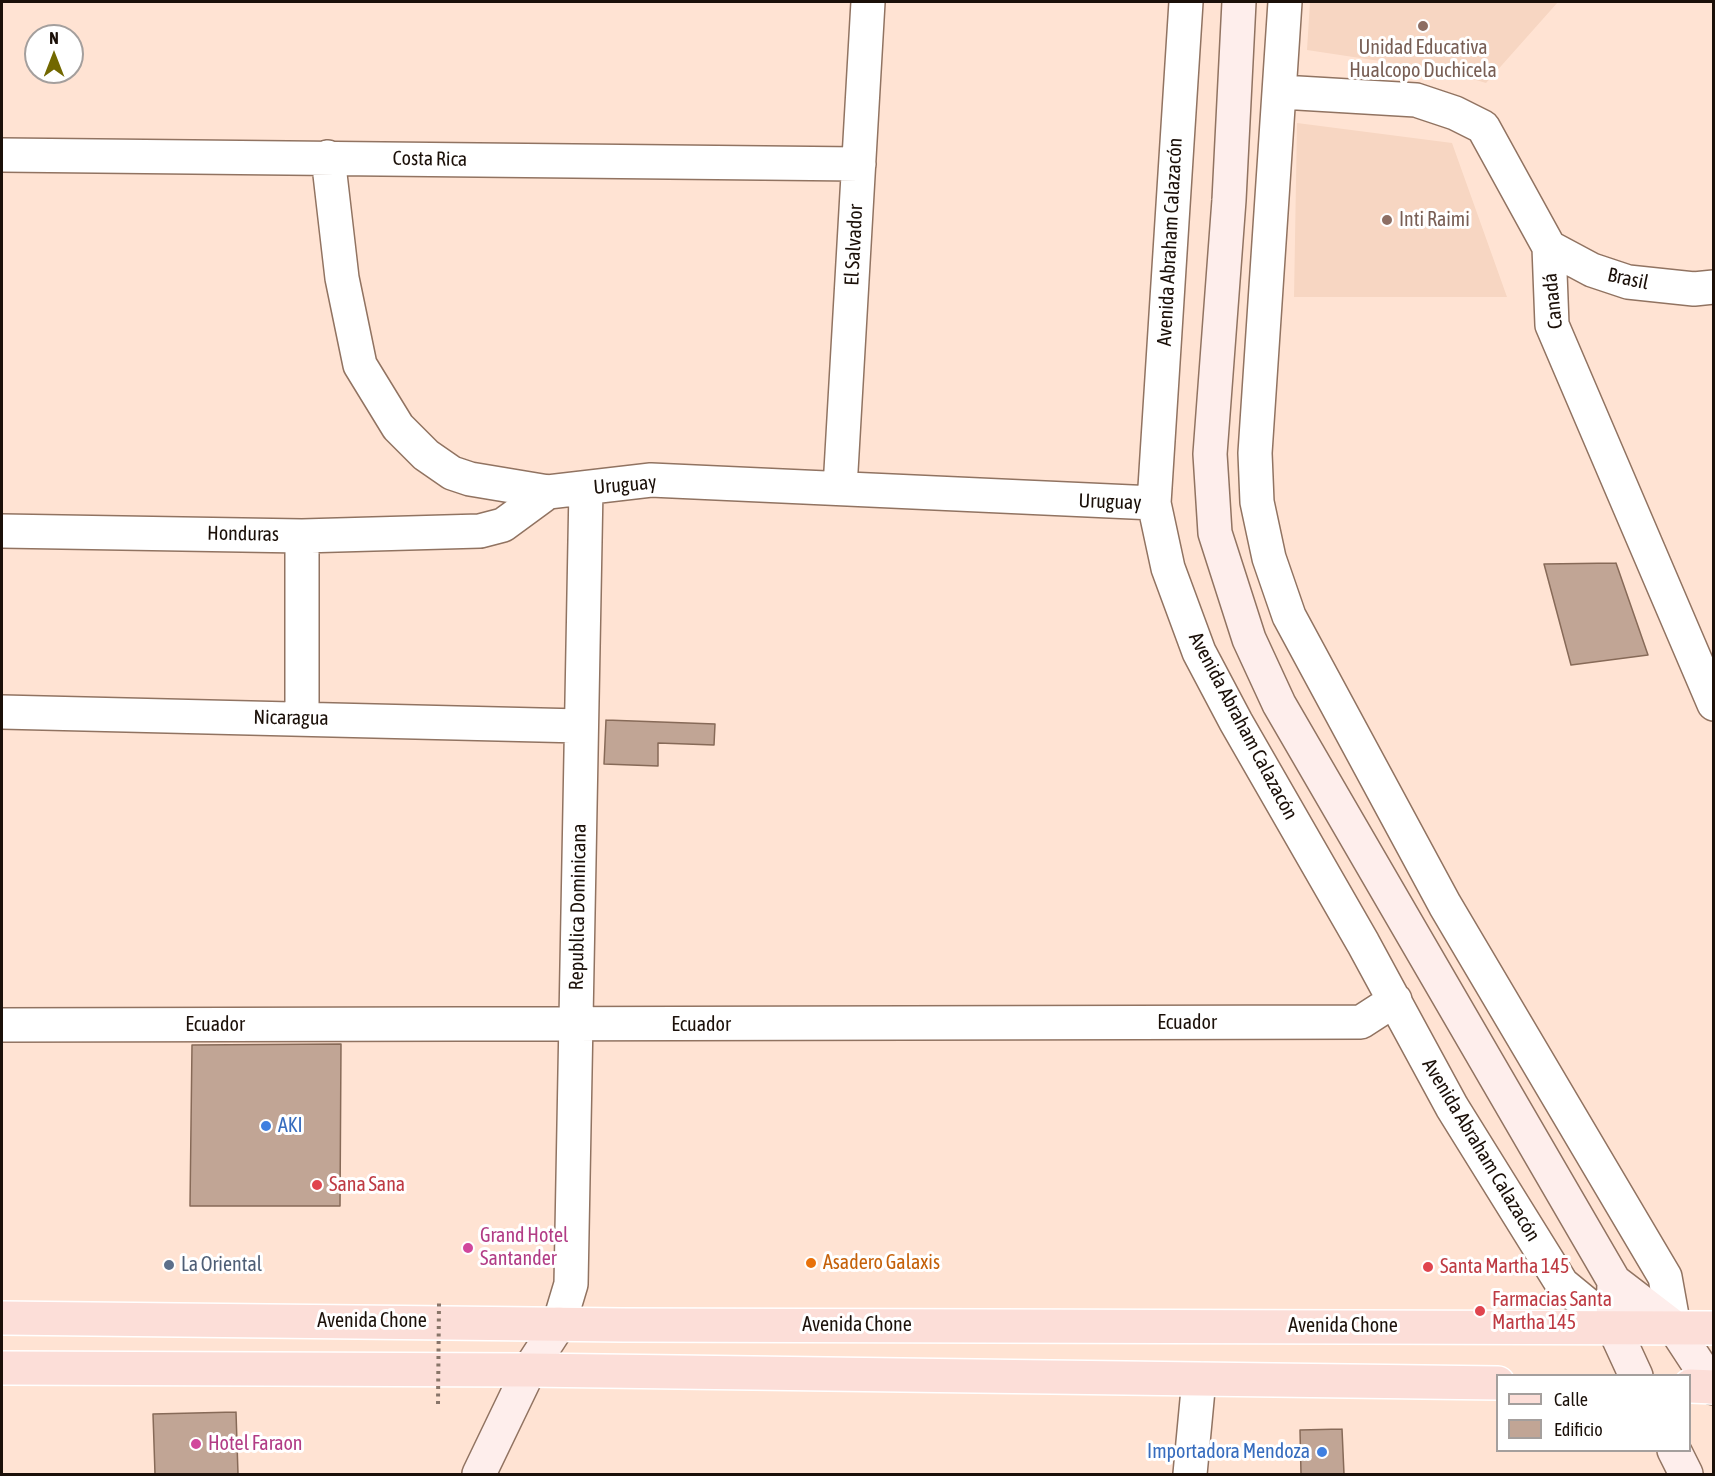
<!DOCTYPE html>
<html>
<head>
<meta charset="utf-8">
<style>
  body { margin:0 }
  #map { position:relative; width:1715px; height:1476px; overflow:hidden; background:#ffe3d3; font-family:"Asap Condensed",sans-serif }
  canvas { display:block }
  .frame { position:absolute; inset:0; border:3px solid #1b1009; pointer-events:none }
  .legend { position:absolute; left:1496px; top:1374px; width:195px; height:78px; box-sizing:border-box; background:#fff; border:2px solid #a49f9d; margin:0; padding:8px 10px; list-style:none; font-size:18px; color:#1b1009 }
  .legend li { display:flex; align-items:center; gap:12px; height:30px }
  .legend b { width:30px; border:2px solid #a49f9d }
  .north { position:absolute; left:24px; top:24px; width:60px; height:60px; box-sizing:border-box; background:#fff; border:2px solid #a49f9d; border-radius:50%; rotate:0deg; font-size:16px; font-weight:700; line-height:24px; text-align:center; color:#1b1009 }
  .north::after { content:''; display:block; margin:auto; width:21px; height:27px; background:#726800; clip-path:polygon(50% 0,100% 100%,50% 72%,0 100%) }
</style>
</head>
<body>
<div id="map">
<canvas width="1715" height="1476"></canvas>
<div class="frame"></div>
<ul class="legend">
<li><b style="height:8px;background:#fcded8"></b>Calle</li>
<li><b style="height:16px;background:#c1a595"></b>Edificio</li>
</ul>
<div class="north">N</div>
</div>
<script>
const context = document.querySelector('canvas').getContext('2d');
context.lineJoin = 'round';
function fillPath(path, color) { context.fillStyle = color; context.fill(path, 'evenodd'); }
const poly = rows => new Path2D(rows.map(r => 'M' + r).join(''));
function strokePath(path, color, width, dash) { context.strokeStyle = color; context.lineWidth = width; context.lineCap = dash ? 'butt' : 'round'; context.setLineDash(dash || []); context.stroke(path); }
function drawText(font, color, halo, rows, align = 'center') {
  context.font = font + ' "Asap Condensed",sans-serif'; context.lineWidth = 6; context.setLineDash([]); context.textBaseline = 'middle'; context.strokeStyle = halo; context.fillStyle = color; for (const [text, x, y, turn = 0] of rows) {
    context.save(); context.translate(x, y); context.rotate((+turn || 0) * Math.PI / 180); context.textAlign = isNaN(turn) ? turn : align; if (halo) context.strokeText(text, 0, 0); context.fillText(text, 0, 0); context.restore();
  }
}
const built = poly([
  [1310,2,1558,2,1486,83,1446,71,1307,50],
  [1297,123,1452,143,1507,297,1294,297]
]);
const building = poly([
  [1616,563,1648,655,1571,665,1544,564,1616,563],
  [606,720,715,724,714,745,658,743,658,766,604,764,606,720],
  [341,1044,340,1206,190,1206,192,1045,341,1044],
  [236,1412,238,1474,155,1474,153,1414,236,1412],
  [1342,1429,1344,1474,1301,1474,1300,1430,1342,1429]
]);
const street = poly([
  [1186,2,1154,503,1168,568,1199,652,1236,722,1363,943,1452,1107,1562,1284,1613,1326],
  [1285,2,1255,453,1257,502,1269,558,1289,616,1445,905,1665,1277,1674,1327],
  [1281,92,1416,100,1455,113,1483,127,1549,247,1552,325,1714,704],
  [2,155,859,164],
  [328,157,342,278,360,365,398,427,426,455,452,473,470,479,548,492,651,480,1154,503],
  [1549,247,1592,270,1628,282,1694,289,1714,287],
  [840,488,868,2],
  [2,531,302,536,302,718],
  [302,536,480,531,503,525,548,492],
  [2,712,581,726],
  [2,1025,1361,1022,1395,1000],
  [559,1324,571,1284,586,488],
  [1190,1474,1199,1379]
]);
const secondary = poly([
  [1239,2,1229,200,1210,454,1215,533,1249,639,1279,704,1614,1281,1674,1327,1714,1388],
  [1614,1281,1613,1326,1636,1376],
  [1674,1450,1686,1474],
  [479,1474,529,1370,559,1324]
]);
const primary = poly([
  [2,1318,623,1325,1714,1328],
  [2,1368,529,1370,1498,1383],
  [1690,1386,1714,1387]
]);
const pathBridge = poly([
  [438,1404,439,1303]
]);
const markers = [
  [1423,26,6,"#8d6e63"],
  [1387,220,6,"#8d6e63"],
  [266,1126,6,"#3f7fe0"],
  [317,1185,6,"#e0444e"],
  [468,1248,6,"#d1479c"],
  [811,1263,6,"#e8710a"],
  [169,1265,6,"#5c6f8a"],
  [1428,1267,6,"#e0444e"],
  [1480,1311,6,"#e0444e"],
  [196,1444,6,"#d1479c"],
  [1322,1452,6,"#3f7fe0"]
];
const educationNames = [
  ["Unidad Educativa",1423,48],
  ["Hualcopo Duchicela",1423,71],
  ["Inti Raimi",1399,220,"left"]
];
const streetNames = [
  ["Costa Rica",430,159,1],
  ["Avenida Abraham Calazacón",1170,242,-87],
  ["El Salvador",854,245,-87],
  ["Brasil",1628,279,12],
  ["Canadá",1553,301,-96],
  ["Uruguay",625,485,-5],
  ["Uruguay",1110,502,2],
  ["Honduras",243,534,1],
  ["Nicaragua",291,718,1],
  ["Avenida Abraham Calazacón",1243,726,62],
  ["Republica Dominicana",578,907,-89],
  ["Ecuador",1187,1023],
  ["Ecuador",215,1025],
  ["Ecuador",701,1025],
  ["Avenida Abraham Calazacón",1481,1150,59],
  ["Avenida Chone",372,1321],
  ["Avenida Chone",857,1325],
  ["Avenida Chone",1343,1326]
];
const shopNames = [
  ["AKI",278,1126],
  ["Importadora Mendoza",1310,1452,"right"]
];
const healthNames = [
  ["Sana Sana",329,1185],
  ["Santa Martha 145",1440,1267],
  ["Farmacias Santa",1492,1300],
  ["Martha 145",1492,1323]
];
const hotelNames = [
  ["Grand Hotel",480,1236],
  ["Santander",480,1259],
  ["Hotel Faraon",208,1444]
];
const foodNames = [
  ["Asadero Galaxis",823,1263]
];
const serviceNames = [
  ["La Oriental",181,1265]
];
fillPath(built, '#f7d6c2');
fillPath(building, '#c1a595');
strokePath(building, '#876a58', 1.5);
strokePath(street, '#917361', 36);
strokePath(secondary, '#917361', 36);
strokePath(primary, '#fff', 36);
strokePath(street, '#fff', 33);
strokePath(secondary, '#feeeec', 33);
strokePath(primary, '#fcded8', 33);
strokePath(pathBridge, '#887569', 4, [3, 4.5]);
for (const [x, y, r, color] of markers) { const dot = new Path2D(); dot.arc(x, y, r, 0, 2 * Math.PI); context.fillStyle = color; context.fill(dot); strokePath(dot, '#fff', 2); }
drawText('20px', '#785e54', '#fff', educationNames);
drawText('20px', '#1b1009', '#fff', streetNames);
drawText('20px', '#366cbe', '#fff', shopNames, 'left');
drawText('20px', '#be3a42', '#fff', healthNames, 'left');
drawText('20px', '#b23c85', '#fff', hotelNames, 'left');
drawText('20px', '#c56008', '#fff', foodNames, 'left');
drawText('20px', '#4e5e75', '#fff', serviceNames, 'left');
</script>
</body>
</html>
